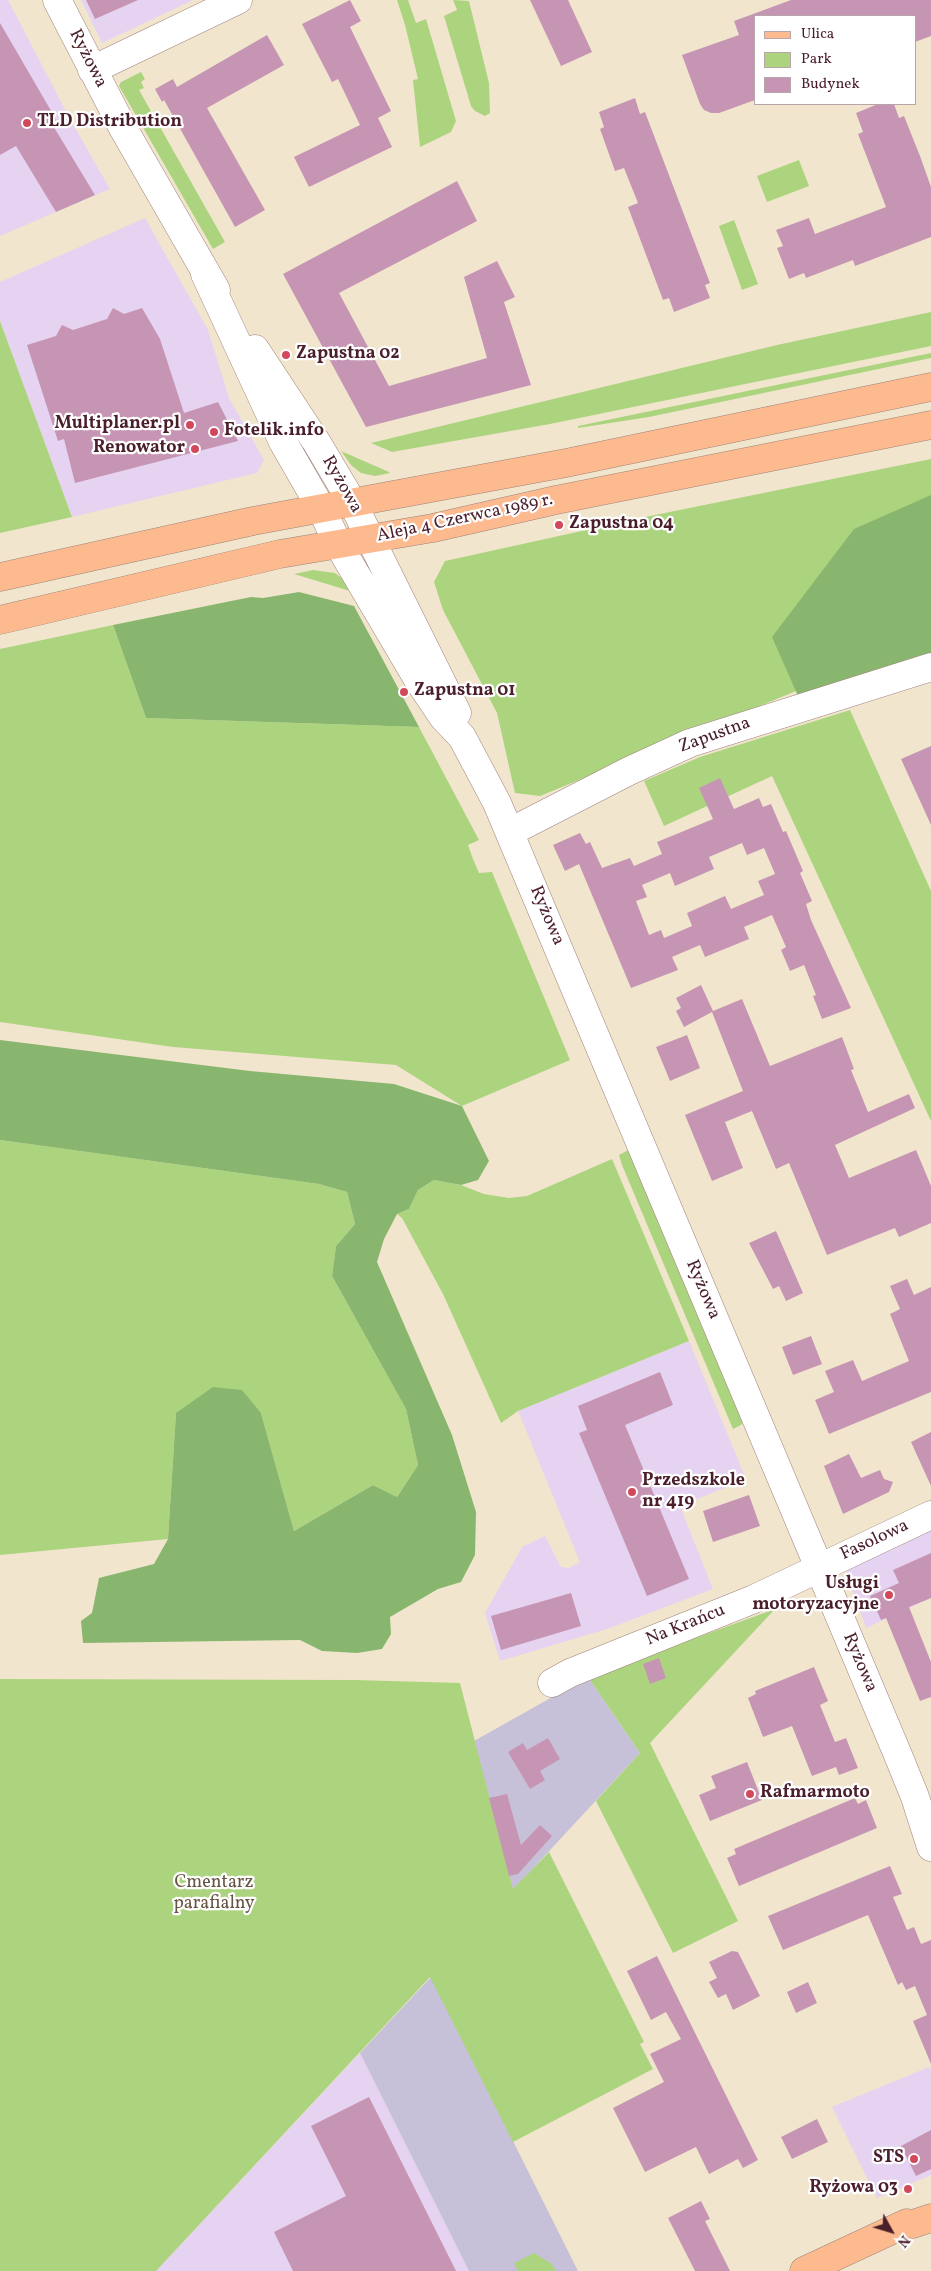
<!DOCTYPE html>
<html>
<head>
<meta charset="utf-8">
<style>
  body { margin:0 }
  #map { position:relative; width:931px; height:2271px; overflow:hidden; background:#f1e6cd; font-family:Vollkorn,serif }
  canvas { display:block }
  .legend { position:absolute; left:754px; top:15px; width:162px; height:90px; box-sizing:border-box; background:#fff; border:1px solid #b7a5aa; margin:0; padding:6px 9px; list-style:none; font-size:15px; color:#4a1f2b }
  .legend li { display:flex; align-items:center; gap:10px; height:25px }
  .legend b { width:25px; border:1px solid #b7a5aa }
  .north { position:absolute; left:866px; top:2206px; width:50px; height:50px; -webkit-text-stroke:4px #fff; paint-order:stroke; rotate:129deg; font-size:14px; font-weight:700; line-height:20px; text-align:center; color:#4a1f2b }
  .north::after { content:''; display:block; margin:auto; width:18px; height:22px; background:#4a1f2b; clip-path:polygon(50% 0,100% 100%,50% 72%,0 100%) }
</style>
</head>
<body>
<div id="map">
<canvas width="931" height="2271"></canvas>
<ul class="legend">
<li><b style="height:6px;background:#fcba8e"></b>Ulica</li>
<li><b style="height:14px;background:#acd47f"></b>Park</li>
<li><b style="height:14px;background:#c795b4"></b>Budynek</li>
</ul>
<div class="north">N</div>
</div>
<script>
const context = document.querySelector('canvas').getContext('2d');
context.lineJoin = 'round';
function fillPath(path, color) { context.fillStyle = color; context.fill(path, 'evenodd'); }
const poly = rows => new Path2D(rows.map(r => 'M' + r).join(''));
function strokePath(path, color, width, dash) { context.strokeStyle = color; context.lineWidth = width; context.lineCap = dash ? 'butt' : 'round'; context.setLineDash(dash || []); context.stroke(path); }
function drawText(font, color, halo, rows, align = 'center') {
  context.font = font + ' Vollkorn,serif'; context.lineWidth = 4.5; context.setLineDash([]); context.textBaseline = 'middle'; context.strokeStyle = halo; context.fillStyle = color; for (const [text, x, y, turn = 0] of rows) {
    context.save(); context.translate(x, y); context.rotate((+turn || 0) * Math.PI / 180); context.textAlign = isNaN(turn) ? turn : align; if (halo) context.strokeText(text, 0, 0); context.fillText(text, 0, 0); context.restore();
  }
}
const built = poly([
  [0,0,8,0,70,119,110,189,0,236],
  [81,0,193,0,102,43],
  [145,218,208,330,229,398,264,460,257,473,72,517,0,321,0,282],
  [689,1341,746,1479,680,1506,713,1589,607,1629,500,1661,485,1613,522,1547,545,1536,561,1567,569,1568,580,1562,518,1411],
  [931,1527,931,1598,866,1628,846,1573,855,1563],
  [360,2053,469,2271,156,2271],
  [929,2067,931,2071,931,2175,877,2198,832,2107]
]);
const industrial = poly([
  [588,1677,640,1753,513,1890,474,1741],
  [431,1977,578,2271,469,2271,360,2053]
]);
const green = poly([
  [397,0,408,0,416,23,426,19,456,121,451,132,420,147,413,80,418,79,405,25],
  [453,0,469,1,489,83,490,113,485,116,475,111,471,106,444,16,457,10],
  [141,72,145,79,141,82,144,88,139,90,225,242,213,249,119,86,121,82],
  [799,160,809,186,767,202,757,176],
  [734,220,758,284,742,290,719,226],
  [931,312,931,346,550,424,392,452,371,443,777,345],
  [0,321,72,517,0,533],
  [931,353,931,358,649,417,578,428,578,426],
  [341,451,389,472,390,473,375,476,361,473,351,465],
  [931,459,931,647,840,673,540,796,515,793,497,713,443,610,434,582,445,561,650,516],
  [313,570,335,573,344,580,350,591,294,574],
  [113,625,146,718,419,727,479,840,468,845,473,859,479,873,492,872,570,1060,462,1106,396,1065,173,1047,0,1022,0,649],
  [850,710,931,891,931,1121,772,776,664,826,644,781,700,757],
  [0,1140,319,1184,347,1192,355,1224,336,1246,332,1276,406,1409,418,1465,397,1497,373,1485,294,1531,261,1413,176,1413,168,1539,0,1555],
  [630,1149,743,1422,741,1425,733,1429,622,1165,619,1155],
  [612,1159,689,1341,518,1411,501,1423,443,1294,402,1218,397,1214,409,1209,418,1190,434,1180,461,1185,484,1194,509,1198,527,1196],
  [775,1609,650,1743,738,1921,673,1953,596,1801,640,1753,588,1677],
  [0,1679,355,1680,460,1683,513,1889,549,1852,644,2042,640,2044,653,2069,513,2142,430,1977,156,2271,0,2271],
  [534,2253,552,2264,556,2271,518,2271,514,2263]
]);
const forest = poly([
  [931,495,931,654,798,696,772,637,854,529],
  [299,592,354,606,419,727,146,718,113,625,251,597,263,598],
  [0,1040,250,1071,394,1084,462,1106,489,1161,478,1180,461,1185,434,1180,418,1190,409,1209,397,1214,384,1239,377,1262,452,1435,476,1512,475,1555,461,1582,438,1589,390,1617,391,1634,382,1649,357,1653,322,1651,300,1640,83,1643,81,1621,92,1613,99,1578,154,1564,168,1539,176,1413,213,1387,242,1390,261,1413,294,1531,373,1485,397,1497,418,1465,406,1409,332,1276,336,1246,355,1224,347,1192,319,1184,0,1140]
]);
const building = poly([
  [86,0,138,0,95,19],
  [350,0,361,21,350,27,391,111,378,118,392,147,309,187,294,157,360,125,338,79,332,82,302,24],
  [530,0,568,0,592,52,561,66],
  [791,0,931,0,931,36,915,42,915,16,755,16,755,100,719,113,711,113,704,110,700,104,682,55,739,35,734,21],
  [0,23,57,121,52,124,95,195,56,212,16,146,0,155],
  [267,35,284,65,207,108,265,210,235,227,164,100,162,102,155,89,173,79,177,87],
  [635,98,640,114,645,112,710,283,705,285,710,298,674,312,669,298,663,300,628,207,638,203,624,168,615,171,600,129,604,127,599,112],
  [878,104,894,104,899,118,904,116,920,156,931,187,931,237,855,266,853,260,806,278,804,273,789,279,777,248,783,246,776,230,809,218,815,234,886,207,858,134,863,132,856,113],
  [457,181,477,221,339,293,389,386,487,358,464,277,497,261,515,297,504,302,531,385,366,427,283,274],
  [113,308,124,314,142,308,160,339,184,413,218,402,238,441,75,483,64,439,58,441,27,345,56,336,62,325,73,330,107,319],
  [931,746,931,825,901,759],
  [720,778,734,809,759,798,763,807,771,804,783,832,786,831,803,871,800,873,812,901,806,904,811,920,851,1008,822,1019,813,996,816,995,804,965,790,971,781,950,786,947,772,915,744,927,749,939,705,957,700,945,672,957,678,970,631,988,579,864,565,871,553,845,580,833,586,844,590,842,602,868,630,858,634,866,662,854,657,842,713,819,699,788],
  [742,843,747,855,764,848,775,874,758,881,764,895,731,909,725,896,687,913,692,926,664,938,661,930,649,935,636,901,647,897,642,885,670,873,675,886,714,869,709,857],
  [701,985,713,1011,742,999,770,1066,842,1037,854,1069,851,1070,868,1112,909,1094,915,1108,835,1145,849,1178,916,1150,931,1186,931,1223,899,1237,895,1228,827,1255,789,1163,776,1169,752,1111,725,1122,743,1168,712,1181,685,1115,743,1091,712,1012,684,1027,676,1011,681,1008,676,998],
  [687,1035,700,1068,670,1081,656,1047],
  [776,1231,803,1293,786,1301,779,1286,773,1289,749,1243],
  [907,1279,914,1295,931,1287,931,1392,829,1434,815,1400,834,1392,825,1371,853,1360,862,1381,909,1361,890,1314,900,1309,890,1286],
  [811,1336,822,1364,793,1375,782,1347],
  [660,1372,673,1405,625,1425,689,1579,647,1596,579,1433,587,1430,578,1406],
  [931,1432,931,1486,911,1442],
  [849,1454,861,1478,880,1470,884,1479,893,1482,889,1492,843,1514,824,1466],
  [749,1495,760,1526,713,1542,703,1511],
  [931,1553,931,1598,909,1607,931,1662,931,1697,920,1701,886,1618,881,1620,870,1596,899,1583,893,1570],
  [571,1593,581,1626,501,1650,491,1616],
  [659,1658,666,1678,650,1684,643,1664],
  [814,1667,828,1701,820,1705,835,1742,846,1738,858,1768,839,1775,836,1767,812,1776,792,1726,763,1737,748,1698,756,1694,755,1691],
  [548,1738,560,1759,540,1771,545,1780,530,1789,508,1752,523,1743,527,1750],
  [747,1762,762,1800,710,1821,699,1795,716,1788,711,1776],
  [507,1794,521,1845,540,1825,552,1836,518,1874,509,1876,489,1798],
  [855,1798,858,1804,866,1800,877,1828,739,1886,727,1858,736,1854,734,1849],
  [890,1866,902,1894,893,1897,907,1930,914,1927,921,1944,931,1940,931,2064,913,2021,927,2015,915,1986,906,1990,902,1982,898,1985,868,1915,783,1950,768,1916],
  [732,1951,738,1952,760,1996,733,2010,726,1994,718,1998,709,1982,717,1978,709,1962],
  [657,1956,758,2160,743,2168,738,2159,709,2174,696,2147,645,2172,613,2108,664,2082,650,2054,681,2039,666,2012,651,2020,627,1971],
  [808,1982,817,2003,796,2013,787,1992],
  [369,2097,456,2271,293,2271,274,2232,346,2196,311,2126],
  [817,2119,828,2142,792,2159,781,2137],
  [931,2130,931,2169,916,2176,901,2146],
  [701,2201,710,2219,705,2221,730,2271,695,2271,668,2218]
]);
const minor = poly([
  [57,0,123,128,216,290],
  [92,70,238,0],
  [205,274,283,442,321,508,338,544,420,683,443,717,462,737,497,803,898,1755,915,1797,931,1847],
  [255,349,317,443,352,502,457,713],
  [510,832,629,771,690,743,931,667],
  [552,1683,570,1673,754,1599,931,1515]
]);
const major = poly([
  [0,577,253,521,566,463,931,387],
  [0,620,280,554,433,528,556,500,931,425],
  [804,2271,907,2223,913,2224,931,2218]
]);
const markers = [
  [27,123,5,"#d1495b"],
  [286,355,5,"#d1495b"],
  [190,425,5,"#d1495b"],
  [214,432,5,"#d1495b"],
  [195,449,5,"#d1495b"],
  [559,525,5,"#d1495b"],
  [404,692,5,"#d1495b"],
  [632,1492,5,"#d1495b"],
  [889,1595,5,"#d1495b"],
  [750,1794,5,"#d1495b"],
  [914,2159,5,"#d1495b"],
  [908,2189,5,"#d1495b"]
];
const streetNames = [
  ["Ryżowa",87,59,63],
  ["Ryżowa",341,485,60],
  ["Aleja 4 Czerwca 1989 r.",465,519,-12],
  ["Zapustna",715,736,-20],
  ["Ryżowa",546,916,67],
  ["Ryżowa",702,1290,67],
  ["Fasolowa",875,1541,-25],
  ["Na Krańcu",686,1626,-22],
  ["Ryżowa",859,1663,67]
];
const poiNames = [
  ["TLD Distribution",37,123],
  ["Zapustna 02",296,355],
  ["Multiplaner.pl",180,425,"right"],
  ["Fotelik.info",224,432],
  ["Renowator",185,449,"right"],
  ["Zapustna 04",569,525],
  ["Zapustna 01",414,692],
  ["Przedszkole",642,1482],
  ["nr 419",642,1503],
  ["Usługi",879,1585,"right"],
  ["motoryzacyjne",879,1606,"right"],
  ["Rafmarmoto",760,1794],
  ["STS",904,2159,"right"],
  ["Ryżowa 03",898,2189,"right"]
];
const parkNames = [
  ["Cmentarz",214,1884],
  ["parafialny",214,1905]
];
fillPath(built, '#e5d3f1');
fillPath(industrial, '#c7c0d9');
fillPath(green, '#acd47f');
fillPath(forest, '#89b66e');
fillPath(building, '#c795b4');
strokePath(minor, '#9e827c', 29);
strokePath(major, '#9e827c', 29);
strokePath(minor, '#fff', 28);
strokePath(major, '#fcba8e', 28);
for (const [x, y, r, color] of markers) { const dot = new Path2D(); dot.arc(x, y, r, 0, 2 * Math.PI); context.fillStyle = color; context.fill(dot); strokePath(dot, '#fff', 2); }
drawText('18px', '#4a1f2b', '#fff', streetNames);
drawText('bold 18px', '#4a1f2b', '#fff', poiNames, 'left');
drawText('18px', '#675544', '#fff', parkNames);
</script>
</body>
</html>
